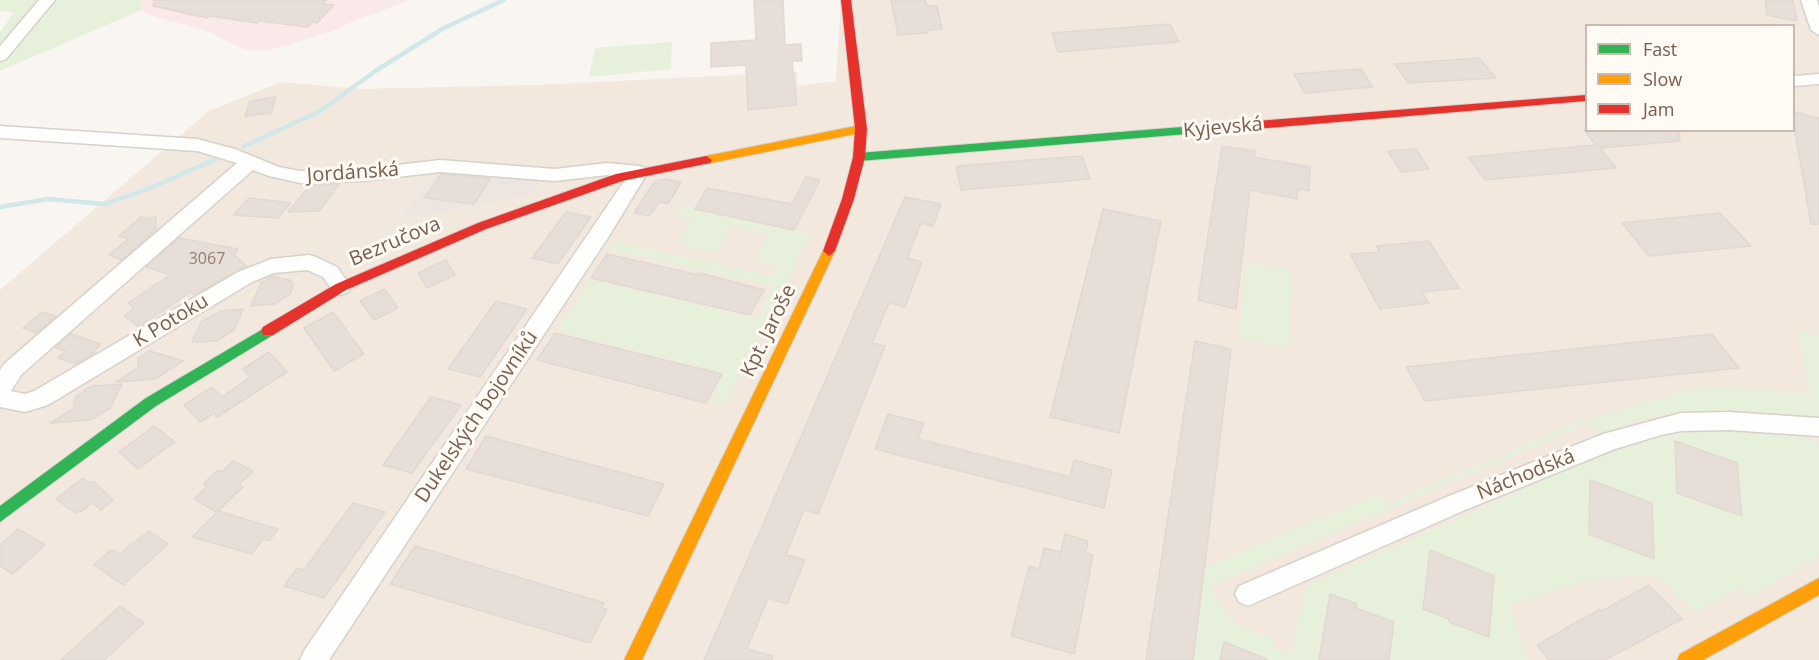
<!DOCTYPE html>
<html>
<head>
<meta charset="utf-8">
<style>
  body { margin:0 }
  #map { position:relative; width:1819px; height:660px; overflow:hidden; background:#f9f5f0; font-family:"Open Sans",sans-serif }
  canvas { display:block }
  .legend { position:absolute; left:1585px; top:24px; width:210px; height:108px; box-sizing:border-box; background:#fffaf3; border:2px solid #cabbb1; margin:0; padding:8px 10px; list-style:none; font-size:18px; color:#7a5c4d }
  .legend li { display:flex; align-items:center; gap:12px; height:30px }
  .legend b { width:30px; border:2px solid #cabbb1 }
</style>
</head>
<body>
<div id="map">
<canvas width="1819" height="660"></canvas>
<ul class="legend">
<li><b style="height:8px;background:#30b455"></b>Fast</li>
<li><b style="height:8px;background:#ff9f0a"></b>Slow</li>
<li><b style="height:8px;background:#e5322d"></b>Jam</li>
</ul>
</div>
<script>
const context = document.querySelector('canvas').getContext('2d');
context.lineJoin = 'round';
function fillPath(path, color) { context.fillStyle = color; context.fill(path, 'evenodd'); }
const poly = rows => new Path2D(rows.map(r => 'M' + r).join(''));
function strokePath(path, color, width, dash) { context.strokeStyle = color; context.lineWidth = width; context.lineCap = dash ? 'butt' : 'round'; context.setLineDash(dash || []); context.stroke(path); }
function drawText(font, color, halo, rows, align = 'center') {
  context.font = font + ' "Open Sans",sans-serif'; context.lineWidth = 6; context.setLineDash([]); context.textBaseline = 'middle'; context.strokeStyle = halo; context.fillStyle = color; for (const [text, x, y, turn = 0] of rows) {
    context.save(); context.translate(x, y); context.rotate((+turn || 0) * Math.PI / 180); context.textAlign = isNaN(turn) ? turn : align; if (halo) context.strokeText(text, 0, 0); context.fillText(text, 0, 0); context.restore();
  }
}
const residential = poly([
  [841,0,1819,0,1819,660,0,660,0,290,209,111,281,82,359,89,536,85,797,72,798,86,836,81],
  [1586,26,1794,26,1794,130,1586,130]
]);
const industrial = poly([
  [438,170,540,179,533,194,409,218,403,216]
]);
const medical = poly([
  [141,0,410,0,344,25,342,28,267,51,246,50,207,31,153,16,141,10]
]);
const green = poly([
  [0,0,141,0,141,10,0,71,0,32,14,12,0,11],
  [672,42,671,69,589,77,595,48],
  [683,206,810,234,724,407,710,402,725,373,557,331,590,280,757,318,773,286,610,249,615,241,771,276,777,265,755,261,768,234,731,226,717,252,686,246,680,238,692,219,677,215],
  [1247,262,1292,270,1288,347,1238,338],
  [1799,330,1819,336,1819,417,1714,411,1679,413,1631,421,1603,433,1585,425,1210,586,1234,623,1275,640,1274,647,1291,653,1306,586,1651,433,1724,426,1792,432,1819,445,1819,556,1750,597,1740,588,1695,612,1659,577,1652,575,1593,579,1510,605,1527,660,1193,660,1205,567,1378,494,1386,504,1578,422,1701,386,1809,393]
]);
const stream = poly([
  [243,147,320,111,377,70,444,28,504,0],
  [0,207,48,199,105,204,153,187,216,159]
]);
const building = poly([
  [154,0,326,0,323,4,334,5,317,23,313,22,308,27,260,21,257,23,210,16,207,18,153,6,154,0],
  [754,0,783,0,785,45,801,44,802,61,792,61,797,105,748,110,746,65,711,67,711,43,756,40,754,0],
  [891,0,925,0,927,6,937,6,942,29,928,30,928,33,898,35,891,0],
  [1765,0,1793,0,1797,21,1767,15,1765,0],
  [1170,24,1179,42,1058,52,1052,33,1170,24],
  [1479,58,1496,78,1408,83,1395,64,1479,58],
  [1361,69,1373,87,1305,93,1294,74,1361,69],
  [276,97,271,113,245,116,250,101,276,97],
  [1794,112,1819,118,1819,224,1811,224,1794,126,1794,112],
  [1584,130,1679,130,1680,141,1600,148,1616,168,1485,180,1468,157,1596,145,1584,130],
  [1222,146,1255,151,1254,157,1310,167,1309,191,1298,189,1297,199,1250,190,1236,309,1198,300,1222,146],
  [1416,149,1429,169,1401,172,1388,151,1416,149],
  [1082,156,1090,179,961,190,956,166,1082,156],
  [441,174,475,177,490,179,474,204,425,198,441,174],
  [806,177,820,180,794,230,695,209,707,188,792,204,806,177],
  [665,179,681,182,668,204,660,202,649,216,634,213,655,181,665,179],
  [339,184,319,211,288,212,310,185,339,184],
  [905,197,941,204,933,226,921,223,907,258,922,262,905,307,889,303,872,343,885,346,818,514,804,510,786,555,805,560,787,604,768,598,747,649,773,656,772,660,704,660,905,197],
  [249,198,291,203,278,218,233,215,249,198],
  [1103,209,1161,221,1119,433,1050,417,1103,209],
  [566,212,591,217,558,264,532,258,566,212],
  [1720,213,1751,246,1649,256,1622,223,1720,213],
  [141,217,148,219,156,217,156,229,122,260,109,255,128,239,119,236,141,217],
  [179,238,238,249,234,255,247,266,194,295,191,292,139,327,124,316,134,308,128,303,170,275,146,267,179,238],
  [1429,241,1459,288,1422,292,1429,303,1380,309,1350,254,1380,252,1376,246,1429,241],
  [607,254,699,275,700,273,764,290,750,315,591,278,607,254],
  [446,260,455,275,427,288,418,273,446,260],
  [277,276,280,279,288,279,294,284,290,294,275,304,251,306,261,283,271,277,277,276],
  [384,289,398,308,374,320,360,301,384,289],
  [496,301,527,309,480,377,448,369,496,301],
  [243,309,234,330,217,341,192,342,201,322,221,311,243,309],
  [42,312,56,316,36,333,23,328,42,312],
  [333,312,364,354,334,371,304,328,333,312],
  [555,333,693,367,722,374,706,403,537,360,555,333],
  [71,334,101,344,92,353,94,353,76,364,58,358,66,351,55,348,71,334],
  [1712,334,1739,368,1425,401,1406,367,1712,334],
  [1195,341,1231,349,1193,660,1146,660,1195,341],
  [150,351,183,361,155,379,116,382,138,368,138,358,150,351],
  [269,352,287,372,217,417,214,413,200,422,184,405,212,387,222,397,250,377,243,369,269,352],
  [122,384,110,408,91,420,50,423,73,409,75,397,92,386,122,384],
  [431,397,461,405,412,473,383,465,431,397],
  [888,414,924,423,918,439,1070,477,1074,460,1112,470,1104,508,875,449,888,414],
  [154,426,175,442,138,469,119,452,154,426],
  [486,436,574,460,664,484,648,516,466,469,486,436],
  [1675,441,1737,463,1742,516,1677,493,1675,441],
  [233,461,253,471,239,485,243,487,218,511,278,529,269,541,263,539,252,554,192,537,217,512,194,499,207,486,203,484,218,470,222,472,233,461],
  [83,478,90,483,93,481,113,500,101,510,92,503,81,512,79,510,75,513,56,499,83,478],
  [1590,480,1652,503,1654,559,1589,534,1590,480],
  [353,503,385,512,324,598,284,586,297,568,304,570,353,503],
  [18,529,45,545,13,574,0,566,0,545,18,529],
  [149,531,168,544,123,585,94,565,112,549,119,554,149,531],
  [1065,534,1088,541,1086,553,1093,555,1074,654,1011,636,1029,566,1039,569,1044,548,1061,552,1065,534],
  [415,546,604,603,601,609,607,609,590,643,390,584,415,546],
  [1430,550,1494,576,1489,637,1449,622,1449,619,1423,609,1430,550],
  [1649,585,1682,619,1605,660,1549,660,1537,645,1600,609,1602,611,1649,585],
  [1330,594,1357,604,1356,608,1394,622,1389,660,1319,660,1330,594],
  [120,606,144,623,104,660,61,660,120,606],
  [1224,642,1267,659,1267,660,1220,660,1224,642]
]);
const street = poly([
  [39,0,55,0,6,59,0,61,0,46,39,0],
  [1801,0,1817,0,1819,7,1819,35,1811,30,1801,0],
  [1819,74,1819,84,1794,86,1794,76,1819,74],
  [0,126,197,139,235,149,279,167,300,171,363,169,440,160,555,169,607,163,639,166,645,168,648,172,609,236,329,660,300,660,304,651,627,177,607,175,555,181,440,172,363,181,300,183,269,176,253,170,21,375,11,391,25,394,34,391,238,272,271,259,309,255,316,257,337,267,351,287,348,292,341,295,334,292,323,277,307,270,274,273,252,282,48,405,25,412,0,407,0,370,5,363,237,163,197,151,0,138,0,126],
  [1729,412,1819,418,1819,436,1729,430,1681,431,1661,435,1615,449,1465,510,1248,606,1239,602,1235,594,1239,586,1449,496,1603,434,1681,413,1729,412]
]);
const fast = poly([
  [1244,122,1248,123,1248,129,859,161,853,157,859,153,1244,122],
  [268,326,273,327,275,331,273,335,156,406,0,522,0,506,146,398,268,326]
]);
const slow = poly([
  [861,125,865,126,865,132,706,164,700,160,706,156,861,125],
  [829,246,835,251,642,660,624,660,823,251,829,246],
  [1819,578,1819,595,1703,660,1677,660,1680,654,1819,578]
]);
const jam = poly([
  [841,0,851,0,867,129,865,157,854,199,835,251,829,256,823,251,842,199,853,157,855,129,841,0],
  [1586,95,1586,101,1244,130,1238,126,1244,122,1586,95],
  [706,156,712,160,710,163,622,181,486,229,346,290,273,335,263,335,261,331,263,327,336,284,478,223,616,174,706,156]
]);
const numberNames = [
  ["3067",207,259]
];
const streetNames = [
  ["Kyjevská",1223,128,-5],
  ["Jordánská",353,173,-4],
  ["Bezručova",395,242,-23],
  ["K Potoku",171,321,-31],
  ["Kpt. Jaroše",769,331,-64],
  ["Dukelských bojovníků",477,417,-56],
  ["Náchodská",1526,475,-22]
];
fillPath(residential, '#f2e8de');
fillPath(industrial, '#ede5e0');
fillPath(medical, '#fae9e9');
fillPath(green, '#e7f0db');
strokePath(stream, '#d0e8ea', 4.5);
fillPath(building, '#e6ded7');
strokePath(building, '#e2d8d2', 1.5);
strokePath(street, '#d7d1cb', 3);
strokePath(fast, '#d9d2cb', 2);
strokePath(slow, '#d9d2cb', 2);
strokePath(jam, '#d9d2cb', 2);
fillPath(street, '#fefefd');
fillPath(fast, '#30b455');
fillPath(slow, '#ff9f0a');
fillPath(jam, '#e5322d');
drawText('16px', '#977e72', null, numberNames);
drawText('20px', '#7a5c4d', '#fffaf3', streetNames);
</script>
</body>
</html>
